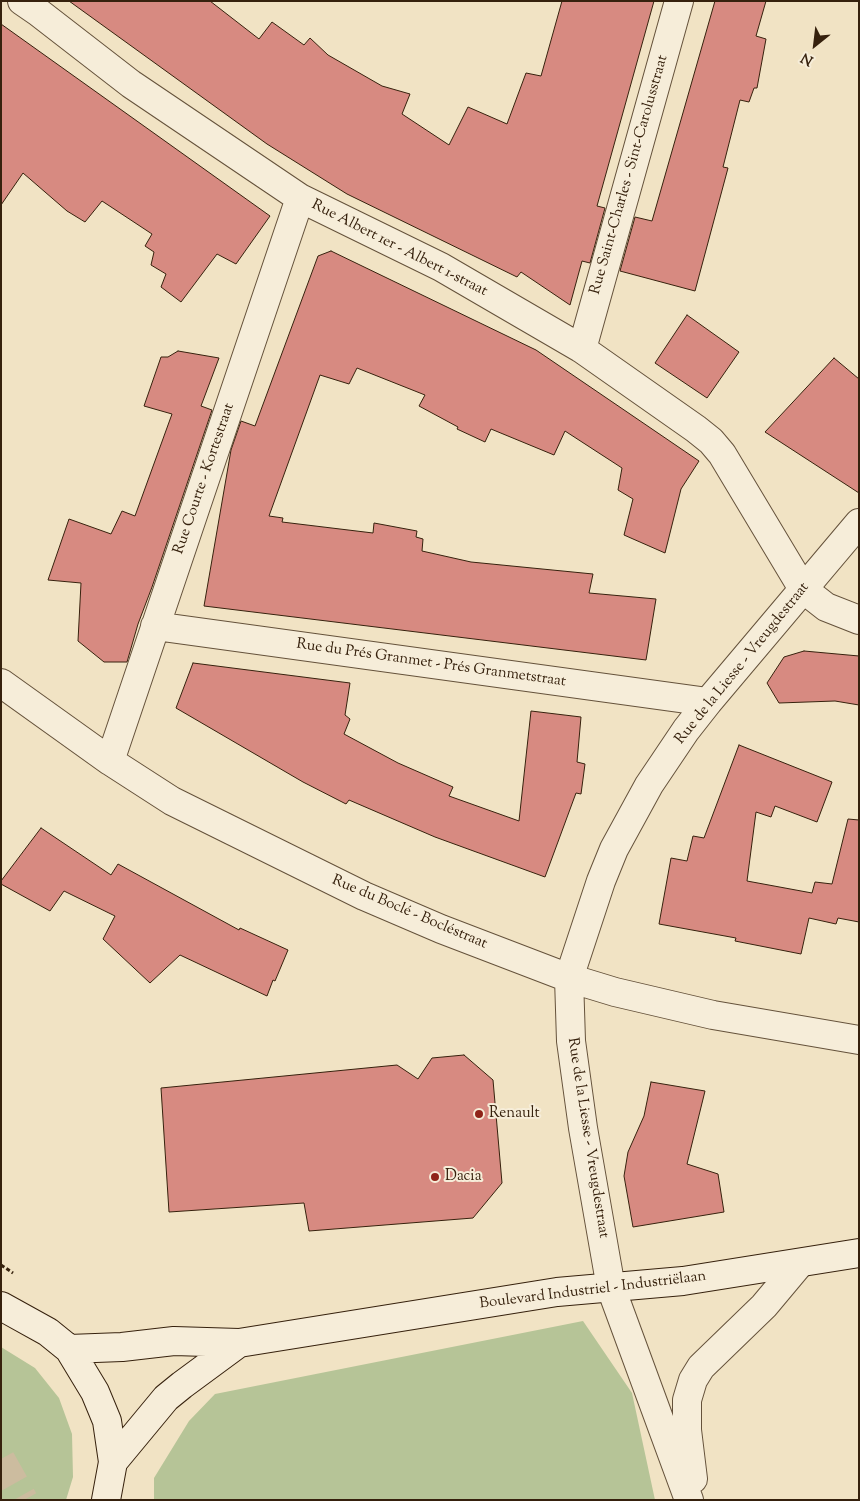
<!DOCTYPE html>
<html>
<head>
<meta charset="utf-8">
<style>
  body { margin:0 }
  #map { position:relative; width:860px; height:1501px; overflow:hidden; background:#f1e3c4; font-family:"Sorts Mill Goudy",serif }
  canvas { display:block }
  .frame { position:absolute; inset:0; border:2px solid #36210d; pointer-events:none }
  .north { position:absolute; left:790px; top:20px; width:50px; height:50px; -webkit-text-stroke:4px #f6edd9; paint-order:stroke; rotate:209deg; font-size:14px; font-weight:700; line-height:20px; text-align:center; color:#36210d }
  .north::after { content:''; display:block; margin:auto; width:18px; height:22px; background:#36210d; clip-path:polygon(50% 0,100% 100%,50% 72%,0 100%) }
</style>
</head>
<body>
<div id="map">
<canvas width="860" height="1501"></canvas>
<div class="frame"></div>
<div class="north">N</div>
</div>
<script>
const context = document.querySelector('canvas').getContext('2d');
context.lineJoin = 'round';
function fillPath(path, color) { context.fillStyle = color; context.fill(path, 'evenodd'); }
const poly = rows => new Path2D(rows.map(r => 'M' + r).join(''));
function strokePath(path, color, width, dash) { context.strokeStyle = color; context.lineWidth = width; context.lineCap = dash ? 'butt' : 'round'; context.setLineDash(dash || []); context.stroke(path); }
function drawText(font, color, halo, rows, align = 'center') {
  context.font = font + ' "Sorts Mill Goudy",serif'; context.lineWidth = 4; context.setLineDash([]); context.textBaseline = 'middle'; context.strokeStyle = halo; context.fillStyle = color; for (const [text, x, y, turn = 0] of rows) {
    context.save(); context.translate(x, y); context.rotate((+turn || 0) * Math.PI / 180); context.textAlign = isNaN(turn) ? turn : align; if (halo) context.strokeText(text, 0, 0); context.fillText(text, 0, 0); context.restore();
  }
}
const green = poly([
  [583,1321,632,1393,655,1500,154,1500,154,1478,189,1421,215,1394],
  [1,1347,35,1368,59,1398,72,1434,73,1477,66,1500,1,1500]
]);
const building = poly([
  [69,1,210,1,259,39,272,22,304,45,310,38,328,55,382,86,410,94,402,114,449,145,468,107,507,124,526,73,541,76,562,1,654,1,597,206,605,208,590,263,582,261,570,305,521,272,517,277,347,194,267,144,69,1],
  [715,1,766,1,756,36,766,39,757,88,754,88,749,102,740,100,723,167,728,168,695,291,620,271,635,217,652,221,715,1],
  [1,24,270,216,236,264,217,254,181,302,161,287,166,274,151,265,154,252,145,246,152,234,102,201,85,222,67,211,23,173,1,205,1,24],
  [331,251,536,350,699,461,681,489,665,553,624,535,633,499,618,490,622,468,565,431,554,455,491,429,485,442,457,429,458,427,419,406,425,395,357,368,349,384,320,375,269,516,283,518,282,522,373,533,374,523,417,531,416,537,423,539,422,551,471,562,593,574,589,593,656,599,646,660,204,606,231,450,241,421,255,426,318,256,331,251],
  [687,315,739,352,707,398,655,363,687,315],
  [178,351,219,358,201,406,212,410,152,587,138,624,127,662,104,662,78,641,81,583,48,580,69,519,111,534,122,511,135,516,172,414,144,406,161,357,168,357,178,351],
  [834,358,859,379,859,493,765,432,834,358],
  [804,651,859,656,859,705,835,701,779,703,767,683,784,657,804,651],
  [193,663,350,683,345,715,350,719,344,734,398,763,453,787,449,796,519,821,531,711,581,717,577,762,585,764,581,794,576,793,545,877,435,837,349,800,346,804,303,782,176,708,193,663],
  [739,745,832,782,817,822,775,806,771,817,756,812,747,881,812,893,815,882,832,884,848,819,859,820,859,922,838,918,836,924,809,918,801,954,735,941,736,938,659,924,671,858,687,861,693,836,704,838,739,745],
  [41,828,111,875,118,864,239,930,240,928,288,950,275,981,273,980,267,996,180,955,150,983,103,939,115,916,64,891,50,911,1,884,1,881,41,828],
  [464,1055,493,1080,502,1183,473,1218,309,1231,304,1203,169,1212,161,1088,397,1065,418,1079,432,1058,464,1055],
  [651,1082,705,1091,687,1164,718,1174,724,1212,633,1227,624,1176,628,1152,644,1116,651,1082]
]);
const trunkTunnel = poly([
  [1,1459,24,1500]
]);
const path = poly([
  [1,1265,13,1273]
]);
const minor = poly([
  [22,1,38,12,131,84,300,198,441,267,582,349,696,429,711,441,722,454,803,589,826,607,859,620],
  [582,349,679,1],
  [155,626,708,702],
  [1,683,110,761,172,801,364,896,441,929,569,978,615,992,713,1015,859,1040],
  [110,761,300,198],
  [693,1479,687,1430,687,1400,693,1380,701,1367,764,1306,800,1263],
  [689,1500,611,1288,583,1128,571,1041,569,978,601,881,614,849,649,785,686,730,708,702,859,523]
]);
const secondary = poly([
  [1,1306,48,1332,69,1349,95,1392,107,1421,113,1462,106,1500],
  [69,1349,122,1347,174,1341,239,1343,557,1292,683,1281,859,1253],
  [113,1462,166,1398,182,1385,239,1343]
]);
const markers = [
  [479,1114,5,"#8f2418"],
  [435,1177,5,"#8f2418"]
];
const streetNames = [
  ["Rue Saint-Charles - Sint-Carolusstraat",630,175,-74],
  ["Rue Albert 1er - Albert 1-straat",399,249,27],
  ["Rue Courte - Kortestraat",205,479,-71],
  ["Rue du Prés Granmet - Prés Granmetstraat",431,664,8],
  ["Rue de la Liesse - Vreugdestraat",743,664,-51],
  ["Rue du Boclé - Bocléstraat",409,913,23],
  ["Rue de la Liesse - Vreugdestraat",587,1138,81],
  ["Boulevard Industriel - Industriëlaan",593,1291,-7]
];
const poiNames = [
  ["Renault",489,1114],
  ["Dacia",445,1177]
];
fillPath(green, '#b6c497');
fillPath(building, '#d78a81');
strokePath(building, '#36210d', 1);
strokePath(trunkTunnel, '#ccbc9f', 28, [28, 14]);
strokePath(minor, '#65523b', 30);
strokePath(secondary, '#36210d', 30);
strokePath(path, '#36210d', 3, [4, 2.5]);
strokePath(minor, '#f6edd9', 28);
strokePath(secondary, '#f6edd9', 28);
for (const [x, y, r, color] of markers) { const dot = new Path2D(); dot.arc(x, y, r, 0, 2 * Math.PI); context.fillStyle = color; context.fill(dot); strokePath(dot, '#f6edd9', 2); }
drawText('15px', '#36210d', '#f6edd9', streetNames);
drawText('15px', '#36210d', '#f6edd9', poiNames, 'left');
</script>
</body>
</html>
